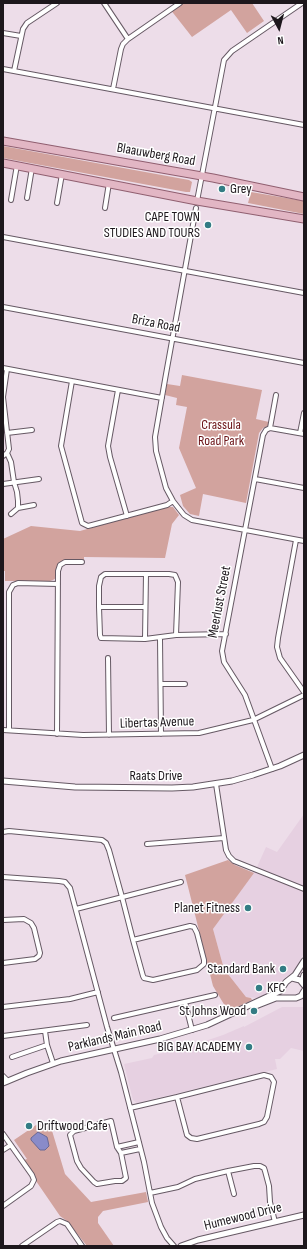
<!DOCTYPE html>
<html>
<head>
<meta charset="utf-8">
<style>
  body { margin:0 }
  #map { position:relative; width:307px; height:1249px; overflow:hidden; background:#eddde9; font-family:"Sofia Sans Condensed",sans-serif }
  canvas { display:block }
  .frame { position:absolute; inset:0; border:4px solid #1d171c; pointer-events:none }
  .north { position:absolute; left:259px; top:8px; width:40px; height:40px; -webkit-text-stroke:3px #fff; paint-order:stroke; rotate:173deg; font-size:11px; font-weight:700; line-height:16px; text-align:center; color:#1d171c }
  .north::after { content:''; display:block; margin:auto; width:14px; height:18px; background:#1d171c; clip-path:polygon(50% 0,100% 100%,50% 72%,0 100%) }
</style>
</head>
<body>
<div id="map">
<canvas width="307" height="1249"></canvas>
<div class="frame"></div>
<div class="north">N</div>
</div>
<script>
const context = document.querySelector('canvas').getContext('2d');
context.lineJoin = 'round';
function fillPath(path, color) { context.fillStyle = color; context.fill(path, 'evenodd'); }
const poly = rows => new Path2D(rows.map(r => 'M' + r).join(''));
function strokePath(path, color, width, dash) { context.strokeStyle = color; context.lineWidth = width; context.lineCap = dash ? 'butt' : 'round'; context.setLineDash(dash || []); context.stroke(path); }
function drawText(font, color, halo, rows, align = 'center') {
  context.font = font + ' "Sofia Sans Condensed",sans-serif'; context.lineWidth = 3; context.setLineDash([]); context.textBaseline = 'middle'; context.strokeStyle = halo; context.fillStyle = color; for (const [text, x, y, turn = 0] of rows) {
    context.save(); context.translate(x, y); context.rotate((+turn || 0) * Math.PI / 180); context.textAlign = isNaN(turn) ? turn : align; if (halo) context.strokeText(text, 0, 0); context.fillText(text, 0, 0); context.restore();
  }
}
const built = poly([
  [304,814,304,953,294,971,283,979,279,987,258,998,246,997,224,969,213,929,257,867,266,847,277,852],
  [282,1007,304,1007,304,1051,291,1048,280,1059,275,1059,277,1069,137,1103,133,1100,124,1064,152,1058,154,1055,181,1049,223,1035,244,1026,244,1027]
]);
const green = poly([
  [180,3,252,3,264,21,247,33,231,10,192,37,170,9],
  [3,146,189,180,192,182,190,192,186,192,3,158],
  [251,192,304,201,304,214,248,203],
  [182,375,262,390,256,419,269,422,268,426,263,428,259,433,246,503,203,494,199,516,190,514,183,506,180,495,196,488,179,448,187,407,176,405,177,398,165,395,167,384,180,386],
  [166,507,173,507,179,515,172,524,165,558,84,557,84,560,66,560,61,562,58,565,56,578,53,580,50,581,5,581,5,571,3,571,3,539,31,526,80,531],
  [228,860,235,865,254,873,213,929,224,969,246,997,251,998,252,1000,229,1011,225,1012,224,1011,225,1006,213,986,185,875],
  [39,1123,50,1124,65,1174,91,1202,146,1192,148,1202,103,1211,98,1217,98,1223,114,1246,87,1246,67,1221,60,1216,36,1181,35,1176,24,1160,27,1159,14,1140]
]);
const water = poly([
  [38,1132,47,1137,48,1141,49,1146,45,1150,40,1150,31,1140,31,1138,38,1132]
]);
const minor = poly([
  [104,3,128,39],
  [3,33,21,36],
  [3,69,304,125],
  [14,71,23,29,27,23,57,3],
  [113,89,121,49,123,44,128,39,180,3],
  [27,198,32,168],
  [11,200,17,165],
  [197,201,224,60,232,51,302,3],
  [57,203,62,174],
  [105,208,109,183],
  [196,208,166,374,155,437,156,451,166,488,173,501,180,510,184,515,192,520,304,541],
  [3,237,304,293],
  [3,307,304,363],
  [3,368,162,398],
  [72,381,61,446,82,523,88,526,92,525,167,505,173,501],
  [118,390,108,446,110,457,127,516],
  [270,428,276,395],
  [7,433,32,430],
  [300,433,304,413],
  [7,453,11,462,14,482,17,492,18,501,18,508,11,514],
  [3,456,7,453,9,449,3,397,7,369],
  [255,479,304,488],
  [3,484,39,479],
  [18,508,34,505],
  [296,540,278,638,277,647,280,658,304,692],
  [99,607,145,607],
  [176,635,178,582,175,575,169,574,105,574,101,577,99,586,99,607,100,635,101,638,145,639,176,635,226,634],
  [160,638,161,734],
  [145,639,146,574],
  [108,658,109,735],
  [161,684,185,684],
  [3,730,83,735,199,733,253,720,304,695],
  [9,730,9,592,13,585,18,583,58,584],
  [57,734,58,571,60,565,65,562,82,562],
  [272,769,245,695,224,662,222,651,263,435,266,430,270,428,304,434],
  [216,784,226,850,229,856,234,861,304,889],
  [3,832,9,831,102,840,106,843,109,850,122,897,133,940,143,976,144,978,153,980,197,970,204,964,204,960,197,933,194,927,190,926,133,940],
  [147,844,224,838],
  [3,877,59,881,65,882,70,888,107,1027,121,1072,144,1162,152,1203,161,1227,167,1238,174,1246],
  [76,909,181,882],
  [3,920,24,919,31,923,34,928,40,953,39,956,35,959,3,963],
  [185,1002,192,1030],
  [3,1007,70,999,98,992],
  [114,1018,215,995],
  [45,1031,47,1045,53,1063],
  [3,1036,87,1025],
  [12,1057,47,1045],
  [264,1075,271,1077,274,1082,267,1117,264,1122,259,1124,197,1139,191,1138,187,1135,177,1097,264,1075],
  [3,1076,8,1081],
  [130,1108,177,1097],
  [111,1121,117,1147,121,1153,126,1178,122,1181,115,1181,97,1184,94,1182,81,1168,77,1161,70,1135,74,1131,111,1121],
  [3,1134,32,1175,34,1180,31,1186,3,1206],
  [117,1147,139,1142],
  [3,1150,11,1145],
  [121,1153,140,1149],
  [228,1171,234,1194],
  [150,1193,178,1187,195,1179,228,1171,254,1166,260,1166,264,1168,265,1171,269,1186,270,1202,275,1222],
  [22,1246,57,1222,60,1221,67,1224,82,1246]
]);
const tertiary = poly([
  [3,781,75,787,172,788,193,787,232,781,253,775,280,766,304,755],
  [292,978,300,980,304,985],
  [302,982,304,975],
  [253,1007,276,998,296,998,301,996,304,991],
  [3,1083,27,1073,61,1061,160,1039,207,1025,280,991,286,982,295,975,304,961],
  [181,1246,198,1240,304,1215]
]);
const primary = poly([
  [3,141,213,178,304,197],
  [3,163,197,201,304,219]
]);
const markers = [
  [222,189,4,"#337c84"],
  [208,225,4,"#337c84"],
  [248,908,4,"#337c84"],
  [283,969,4,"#337c84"],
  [259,988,4,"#337c84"],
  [254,1011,4,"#337c84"],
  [249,1047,4,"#337c84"],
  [29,1126,4,"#337c84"]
];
const streetNames = [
  ["Blaauwberg Road",156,155,10],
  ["Briza Road",156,324,11],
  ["Meerlust Street",220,602,-79],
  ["Libertas Avenue",157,723,-2],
  ["Raats Drive",156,776],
  ["Parklands Main Road",115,1037,-13],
  ["Humewood Drive",243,1217,-14]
];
const poiNames = [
  ["Grey",230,189,"left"],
  ["CAPE TOWN",200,217],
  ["STUDIES AND TOURS",200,233],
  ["Planet Fitness",240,908],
  ["Standard Bank",275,969],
  ["KFC",267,988,"left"],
  ["St Johns Wood",246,1011],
  ["BIG BAY ACADEMY",241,1047],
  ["Driftwood Cafe",37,1126,"left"]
];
const parkNames = [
  ["Crassula",221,425],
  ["Road Park",221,441]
];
fillPath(built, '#e6d0e1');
fillPath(green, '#d2a39e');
fillPath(water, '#898bc9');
strokePath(water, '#696895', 1);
strokePath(minor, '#665964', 6);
strokePath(tertiary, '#665964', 7);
strokePath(primary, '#905f70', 9);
strokePath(minor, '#fff', 4);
strokePath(tertiary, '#fff', 5);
strokePath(primary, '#e2b6c4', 7);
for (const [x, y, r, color] of markers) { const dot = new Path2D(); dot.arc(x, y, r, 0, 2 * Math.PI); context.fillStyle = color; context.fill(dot); strokePath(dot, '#fff', 1.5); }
drawText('14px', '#1d171c', '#fff', streetNames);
drawText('14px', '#1d171c', '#fff', poiNames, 'right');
drawText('14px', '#6b1317', '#fff', parkNames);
</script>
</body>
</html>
